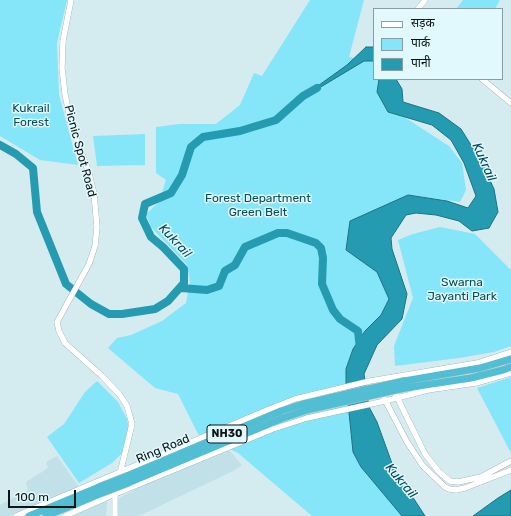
<!DOCTYPE html>
<html>
<head>
<meta charset="utf-8">
<style>
  body { margin:0 }
  #map { position:relative; width:511px; height:516px; overflow:hidden; background:#d4ebf0; font-family:Rubik,"Noto Sans Devanagari",sans-serif }
  canvas { display:block }
  .legend { position:absolute; left:373px; top:8px; width:130px; height:72px; box-sizing:border-box; background:#e1f8fd; border:1px solid #8c9da1; margin:0; padding:5px 7px; list-style:none; font-size:12px; color:#0d1416 }
  .legend li { display:flex; align-items:center; gap:8px; height:20px }
  .legend b { width:20px; border:1px solid #8c9da1 }
  .scale { position:absolute; left:8px; top:490px; width:68px; height:18px; box-sizing:border-box; border:2px solid #0d1416; border-top:0; padding-left:5px; font-size:12px; line-height:14px; white-space:nowrap; color:#0d1416; -webkit-text-stroke:3px #e1f8fd; paint-order:stroke }
</style>
</head>
<body>
<div id="map">
<canvas width="511" height="516"></canvas>
<ul class="legend">
<li><b style="height:5px;background:#fff"></b>सड़क</li>
<li><b style="height:11px;background:#85e5f9"></b>पार्क</li>
<li><b style="height:11px;background:#249bb0"></b>पानी</li>
</ul>
<div class="scale">100 m</div>
</div>
<script>
const context = document.querySelector('canvas').getContext('2d');
context.lineJoin = 'round';
function fillPath(path, color) { context.fillStyle = color; context.fill(path, 'evenodd'); }
const poly = rows => new Path2D(rows.map(r => 'M' + r).join(''));
function strokePath(path, color, width, dash) { context.strokeStyle = color; context.lineWidth = width; context.lineCap = dash ? 'butt' : 'round'; context.setLineDash(dash || []); context.stroke(path); }
function drawText(font, color, halo, rows, align = 'center') {
  context.font = font + ' Rubik,sans-serif'; context.lineWidth = 3; context.setLineDash([]); context.textBaseline = 'middle'; context.strokeStyle = halo; context.fillStyle = color; for (const [text, x, y, turn = 0] of rows) {
    context.save(); context.translate(x, y); context.rotate((+turn || 0) * Math.PI / 180); context.textAlign = isNaN(turn) ? turn : align; if (halo) context.strokeText(text, 0, 0); context.fillText(text, 0, 0); context.restore();
  }
}
const built = poly([
  [229,450,242,465,235,470,139,516,116,516,116,500,154,479,216,456],
  [57,456,79,487,11,516,0,516,0,505,28,490,26,482,48,468,46,462],
  [107,501,106,516,72,516]
]);
const green = poly([
  [0,0,67,0,57,43,59,95,78,165,40,160,0,136],
  [310,0,364,0,349,57,374,61,374,79,379,79,377,92,388,112,404,117,449,146,462,163,466,190,460,202,408,195,346,250,377,272,389,299,381,315,365,331,353,349,346,369,346,383,353,452,361,467,402,516,312,516,238,453,198,434,178,394,155,388,108,348,117,338,131,335,162,321,186,303,190,282,187,265,151,227,146,214,159,202,166,180,156,173,156,127,179,124,216,124,240,105,254,73,262,76],
  [463,0,500,0,495,9,456,9],
  [145,134,145,165,97,166,93,136],
  [440,227,475,234,511,270,511,346,494,352,459,358,395,366,394,346,413,298,398,240,413,234],
  [511,377,511,453,477,388],
  [97,381,118,402,127,419,129,430,123,452,112,463,79,483,47,437,64,424,85,392]
]);
const water = poly([
  [366,47,374,47,374,61,364,61,314,91,308,93,347,65,366,47],
  [379,79,396,79,402,89,403,102,439,113,461,129,481,161,494,189,498,212,489,228,472,231,459,221,436,215,416,213,406,215,391,238,392,249,407,294,402,319,377,345,364,374,369,407,377,422,398,480,414,499,425,516,402,516,361,467,353,452,346,383,346,369,353,349,365,331,381,315,389,299,377,272,346,250,350,221,408,195,447,201,468,208,476,196,464,163,451,140,432,125,388,112,377,92,379,79],
  [511,490,511,516,473,516,498,498,511,490]
]);
const river = poly([
  [0,145,16,154,33,168,37,212,66,284,91,304,109,314,122,314,155,309,168,301,184,283,184,269,163,247,151,237,142,218,145,204,171,193,182,175,191,147,203,137,240,131,276,120,303,96,317,88],
  [181,288,207,290,219,286,225,271,235,265,245,247,278,233,287,233,316,243,321,248,323,258,322,284,333,310,340,319,358,331,360,349]
]);
const secondary = poly([
  [71,0,63,41,62,68,65,94,71,124,89,173,94,194,97,227,95,246,89,264,57,322,59,331,65,343,102,376,120,395,127,406,132,424,115,494,115,516],
  [418,9,425,0],
  [482,79,511,103],
  [396,395,425,454,439,472,450,481,458,482,481,477,511,461],
  [384,398,407,442,423,466,445,487,449,489,456,490,465,488,511,470],
  [16,516,267,410,295,399,370,381,477,363,511,352],
  [65,516,115,494,273,429,307,418,385,401,428,390,476,383,511,373]
]);
const highway = poly([
  [404,381,480,368,511,359],
  [405,388,471,378,503,370,511,367],
  [127,476,281,411,303,404,329,398],
  [128,483,283,418,307,410,329,405],
  [29,516,99,487],
  [46,516,102,493]
]);
const highwayBridge = poly([
  [329,398,404,381],
  [329,405,405,388],
  [99,487,127,476],
  [102,493,128,483]
]);
const shields = [
  [227,434,40]
];
const shieldNames = [
  ["NH30",227,434]
];
const parkNames = [
  ["Kukrail",31,109],
  ["Forest",31,123],
  ["Forest Department",258,199],
  ["Green Belt",258,213],
  ["Swarna",462,283],
  ["Jayanti Park",462,297]
];
const streetNames = [
  ["Picnic Spot Road",80,151,75],
  ["Ring Road",163,449,-23]
];
const waterNames = [
  ["Kukrail",484,162,66],
  ["Kukrail",175,241,47],
  ["Kukrail",401,481,50]
];
fillPath(built, '#c1e0e8');
fillPath(green, '#85e5f9');
fillPath(water, '#249bb0');
strokePath(water, '#1d7282', 1);
strokePath(river, '#249bb0', 8);
strokePath(secondary, '#869ba0', 6);
strokePath(highway, '#cacbcc', 8);
strokePath(secondary, '#fff', 5.5);
strokePath(highway, '#51bed3', 7);
strokePath(highwayBridge, '#cacbcc', 8, []);
strokePath(highwayBridge, '#51bed3', 7);
for (const [x, y, w] of shields) { const box = new Path2D(); box.roundRect(x - w / 2, y - 9, w, 18, 3); context.fillStyle = '#e1f8fd'; context.fill(box); strokePath(box, '#0d1416', 1); }
drawText('bold 11px', '#0d1416', null, shieldNames);
drawText('12px', '#094c57', '#e1f8fd', parkNames);
drawText('12px', '#0d1416', '#e1f8fd', streetNames);
drawText('italic 13px', '#044955', '#e1f8fd', waterNames);
</script>
</body>
</html>
